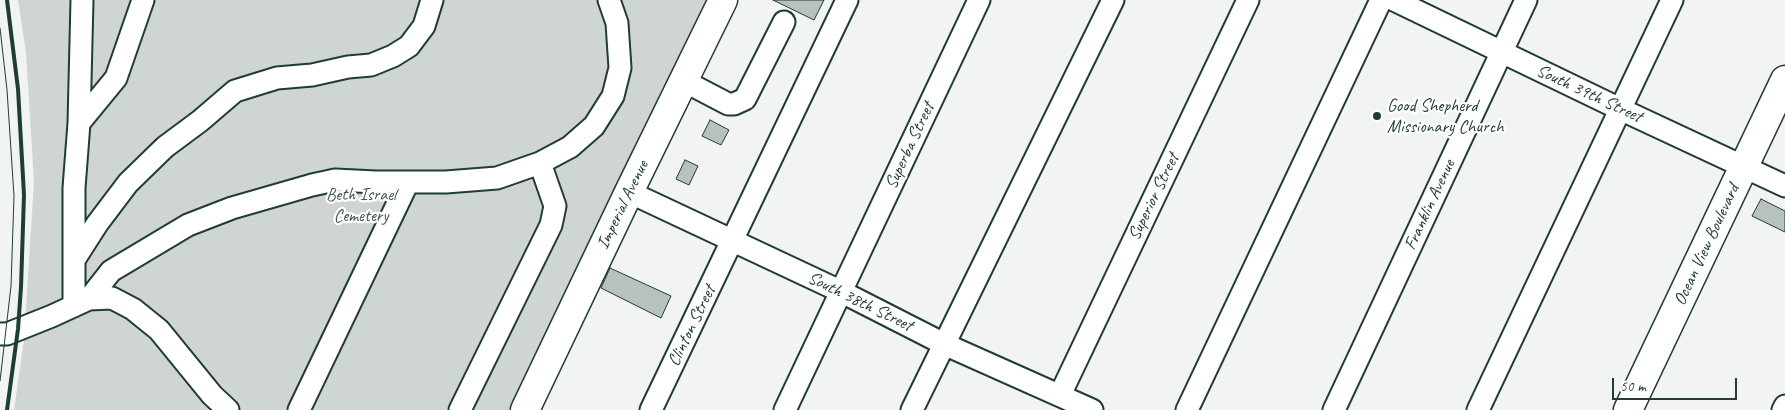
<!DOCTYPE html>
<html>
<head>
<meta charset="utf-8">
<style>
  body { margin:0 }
  #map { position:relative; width:1785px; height:410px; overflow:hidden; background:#f2f3f3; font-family:Caveat,sans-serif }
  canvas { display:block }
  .scale { position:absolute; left:1612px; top:378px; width:125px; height:22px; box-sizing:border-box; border:2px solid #1f3d34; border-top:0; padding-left:6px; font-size:15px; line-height:18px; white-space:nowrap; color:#1f3d34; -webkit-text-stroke:4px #fff; paint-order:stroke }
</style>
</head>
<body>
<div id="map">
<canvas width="1785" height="410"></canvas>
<div class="scale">50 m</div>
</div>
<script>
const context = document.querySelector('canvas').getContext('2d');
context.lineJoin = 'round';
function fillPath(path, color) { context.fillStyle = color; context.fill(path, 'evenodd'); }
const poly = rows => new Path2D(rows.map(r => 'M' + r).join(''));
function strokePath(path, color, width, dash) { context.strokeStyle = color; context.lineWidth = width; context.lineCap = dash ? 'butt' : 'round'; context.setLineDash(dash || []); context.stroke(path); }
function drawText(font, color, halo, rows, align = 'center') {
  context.font = font + ' Caveat,sans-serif'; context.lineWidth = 4.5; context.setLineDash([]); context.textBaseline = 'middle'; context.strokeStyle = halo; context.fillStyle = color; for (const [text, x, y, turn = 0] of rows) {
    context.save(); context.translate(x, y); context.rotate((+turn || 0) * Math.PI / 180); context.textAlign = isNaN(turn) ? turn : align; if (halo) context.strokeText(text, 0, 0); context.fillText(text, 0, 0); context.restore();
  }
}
const green = poly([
  [18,0,708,0,509,410,14,410,24,340,34,182,26,52]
]);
const building = poly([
  [773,0,824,0,814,20,773,0],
  [710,120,729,130,721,145,702,136,710,120],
  [685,160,698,166,689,185,676,179,685,160],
  [1761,199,1785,211,1785,232,1752,216,1761,199],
  [610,268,671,296,661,318,601,288,610,268]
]);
const minor = poly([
  [1394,0,1620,109,1785,186],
  [684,81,728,104,734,104,745,99,784,22],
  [79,123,116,78,143,0],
  [629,192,842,292,944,344,1092,410],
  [74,260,97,224,128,183,165,147,200,121,235,91,277,78,312,75,348,67,371,65,393,56,409,46,424,26,432,0],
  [89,299,111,271,188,225,232,208,312,185,335,180,376,182,446,182,497,178,540,163,570,147,594,126,613,96,620,68,617,23,609,0],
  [74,306,74,188,79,123,82,0],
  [0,334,7,334,52,316,89,299,112,298,133,309,159,330,212,395,228,410],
  [1060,395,1248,0],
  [299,410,408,182],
  [460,410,551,225,555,206,540,163],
  [651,410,847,0],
  [785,410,979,0],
  [912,410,1113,0],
  [1187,410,1381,0],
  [1334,410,1526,0],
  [1478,410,1672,0],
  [1783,410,1785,406]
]);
const major = poly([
  [525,410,629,192,723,0],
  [1628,410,1785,80]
]);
const tram = poly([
  [0,28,7,90,14,196,11,286,0,381]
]);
const rail = poly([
  [7,0,18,89,24,195,21,287,18,329,7,410]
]);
const markers = [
  [1377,116,5,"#1f3d34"]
];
const streetNames = [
  ["South 39th Street",1589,94,25],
  ["Superba Street",910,146,-65],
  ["Superior Street",1154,197,-64],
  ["Imperial Avenue",623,205,-64],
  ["Franklin Avenue",1430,205,-65],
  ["Ocean View Boulevard",1707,245,-65],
  ["South 38th Street",860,302,26],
  ["Clinton Street",692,326,-64]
];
const poiNames = [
  ["Good Shepherd",1387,106],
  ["Missionary Church",1387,127]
];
const parkNames = [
  ["Beth Israel",361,195],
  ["Cemetery",361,216]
];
fillPath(green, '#ced5d3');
fillPath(building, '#b7c1bd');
strokePath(building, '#1f3d34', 1);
strokePath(minor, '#1f3d34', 25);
strokePath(major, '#1f3d34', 31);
strokePath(minor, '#fff', 21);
strokePath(major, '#fff', 28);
strokePath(tram, '#1f3d34', 1);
strokePath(rail, '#1f3d34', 4);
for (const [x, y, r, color] of markers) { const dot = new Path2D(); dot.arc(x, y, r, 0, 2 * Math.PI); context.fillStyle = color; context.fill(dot); strokePath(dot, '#fff', 2); }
drawText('18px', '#1f3d34', '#fff', streetNames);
drawText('18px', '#1f3d34', '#fff', poiNames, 'left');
drawText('18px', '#425b54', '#fff', parkNames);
</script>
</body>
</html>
